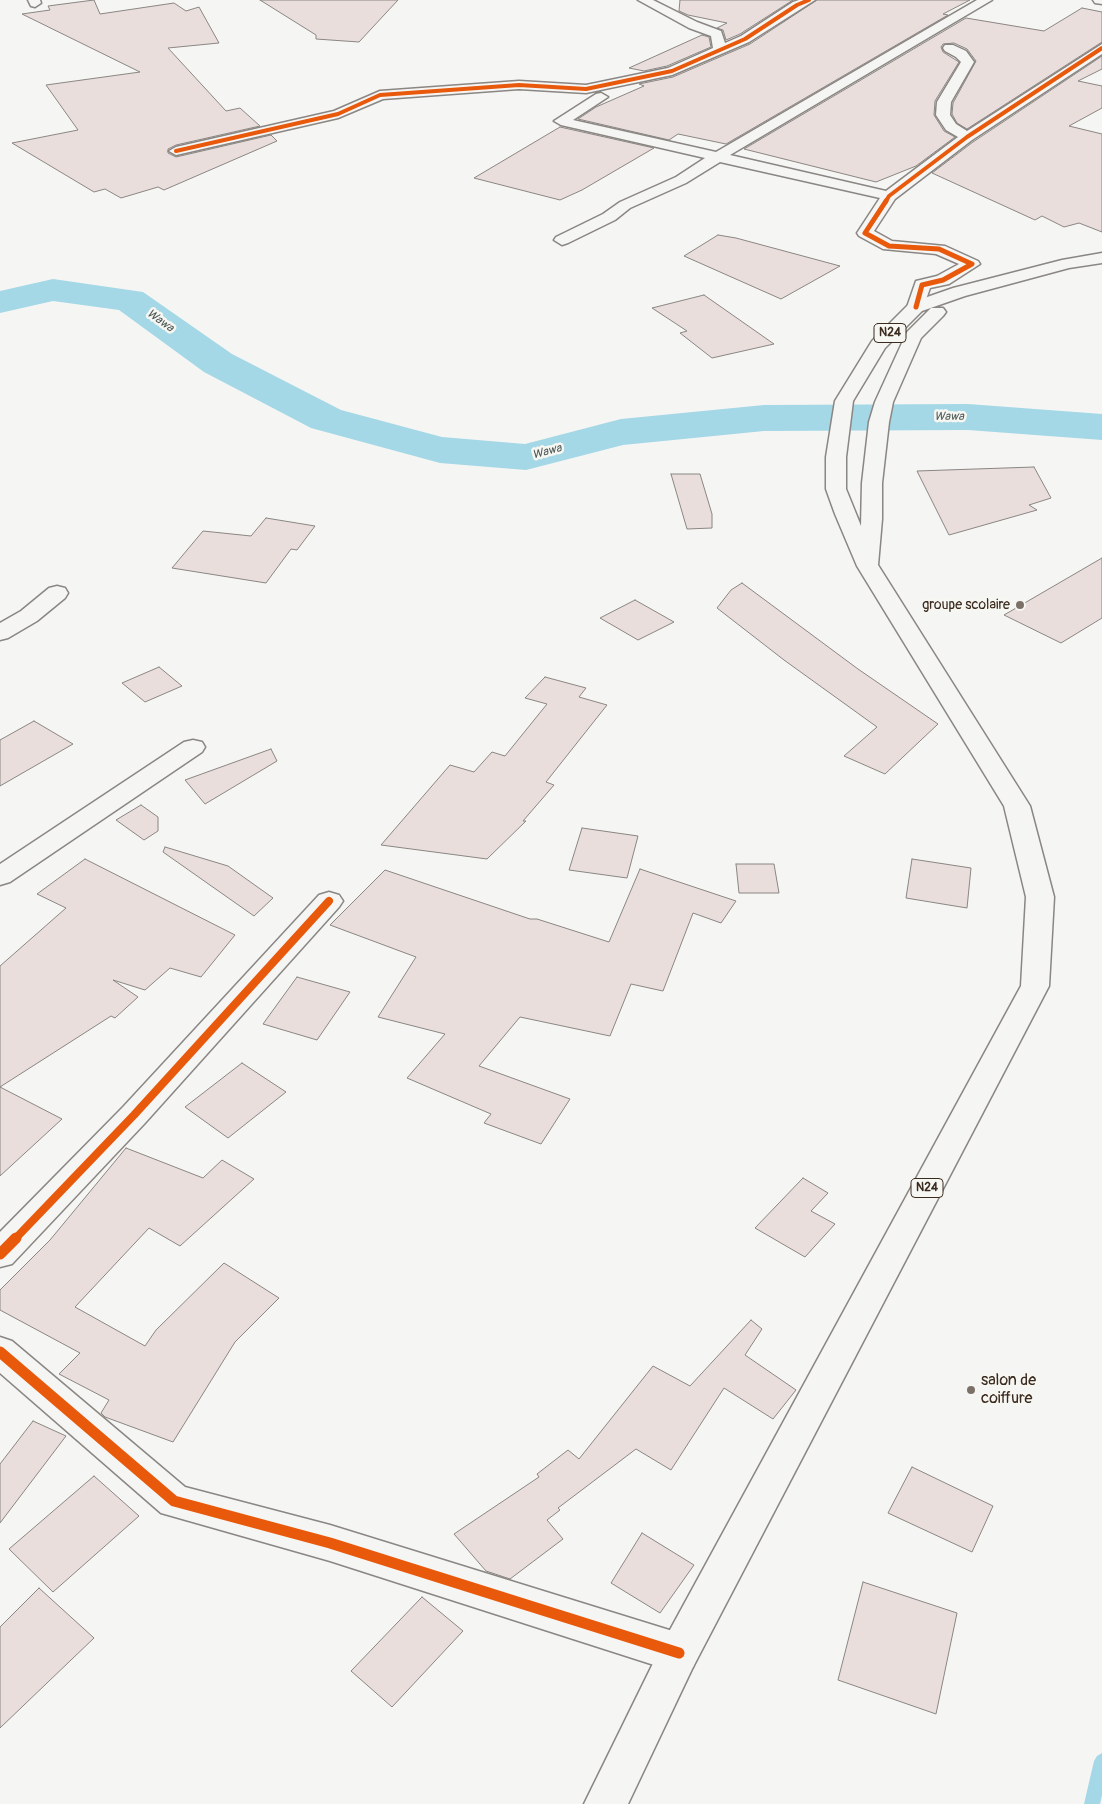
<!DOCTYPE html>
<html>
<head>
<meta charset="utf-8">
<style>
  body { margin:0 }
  canvas { display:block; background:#f5f5f3 }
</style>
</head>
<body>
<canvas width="1102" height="1804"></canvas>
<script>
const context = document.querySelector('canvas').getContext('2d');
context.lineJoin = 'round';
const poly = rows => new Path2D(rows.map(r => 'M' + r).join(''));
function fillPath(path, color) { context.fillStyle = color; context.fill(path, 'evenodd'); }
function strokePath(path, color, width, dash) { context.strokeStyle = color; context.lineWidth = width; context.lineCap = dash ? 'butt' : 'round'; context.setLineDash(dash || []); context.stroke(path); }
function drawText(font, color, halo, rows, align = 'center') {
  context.font = font + ' Pangolin,sans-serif'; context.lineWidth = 5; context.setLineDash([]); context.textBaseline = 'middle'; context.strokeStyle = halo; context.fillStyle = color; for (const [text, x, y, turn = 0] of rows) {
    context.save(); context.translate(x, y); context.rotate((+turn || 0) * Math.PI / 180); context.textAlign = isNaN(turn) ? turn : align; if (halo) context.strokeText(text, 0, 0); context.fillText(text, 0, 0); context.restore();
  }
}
const stream = poly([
  [1102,1753,1102,1795,1100,1804,1084,1804,1094,1761,1097,1756,1102,1753]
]);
const river = poly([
  [53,279,143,292,232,354,341,410,442,437,525,444,621,419,764,405,968,404,1102,414,1102,440,968,430,764,431,623,445,526,470,440,463,311,428,204,372,119,310,53,301,0,313,0,291,53,279]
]);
const building = poly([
  [94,0,100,14,174,3,186,11,199,7,219,43,168,48,226,111,240,108,260,126,176,145,168,149,168,153,176,157,271,135,277,141,164,190,158,187,121,198,105,189,94,192,12,143,78,130,46,85,140,72,22,14,50,10,48,6,94,0],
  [260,0,398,0,359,42,316,39,316,35,260,0],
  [680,0,793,0,740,34,726,40,723,30,717,28,727,23,688,15,679,11,680,0],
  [817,0,970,0,943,14,948,15,726,144,678,134,669,140,578,119,596,107,644,86,639,84,673,77,750,44,817,0],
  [1082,8,1102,12,1102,42,967,129,957,123,952,114,953,103,976,61,967,49,954,43,943,44,941,47,943,52,959,62,935,101,934,115,944,131,955,137,916,166,876,182,744,149,966,18,1044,31,1082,8],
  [702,35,709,37,711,47,667,66,644,71,629,68,702,35],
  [1102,56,1102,69,1078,81,1102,86,1102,108,1069,126,1102,134,1102,232,1079,223,1064,227,1042,216,1035,220,932,173,973,142,1102,56],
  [560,127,654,148,582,190,560,200,474,178,560,127],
  [718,235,736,238,840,266,781,299,684,256,718,235],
  [704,295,774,344,712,358,680,333,687,331,652,308,704,295],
  [1034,467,1051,498,1029,505,1037,510,949,535,917,471,1034,467],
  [671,474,700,474,712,514,712,528,687,529,671,474],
  [266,518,315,526,297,550,291,549,266,583,172,568,203,531,251,536,266,518],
  [1102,558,1102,618,1061,643,1004,615,1102,558],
  [742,583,858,669,938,724,885,774,844,756,877,727,784,660,717,608,731,590,742,583],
  [635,600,674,622,638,640,600,618,635,600],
  [159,667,182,686,145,702,122,683,159,667],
  [545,677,586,688,579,697,607,705,546,782,554,785,523,821,526,821,487,859,381,845,450,765,474,772,492,752,505,756,547,704,525,698,545,677],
  [34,721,73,744,0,786,0,740,34,721],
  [271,749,277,761,205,804,185,780,271,749],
  [141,805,158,817,158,831,144,840,116,820,141,805],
  [582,828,638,836,627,878,569,870,582,828],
  [165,847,228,866,273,898,254,916,163,852,165,847],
  [85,859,235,935,201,977,170,968,145,990,113,980,138,997,115,1018,111,1016,0,1087,0,966,66,908,37,894,85,859],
  [912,859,971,868,967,908,906,898,912,859],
  [736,864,774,864,779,893,739,893,736,864],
  [640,869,736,901,721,923,693,913,663,991,631,984,610,1036,520,1017,479,1066,570,1099,541,1144,484,1123,491,1114,407,1078,445,1034,378,1017,416,957,330,925,385,870,530,919,537,919,609,942,640,869],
  [297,977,350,992,317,1040,263,1024,297,977],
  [242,1063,286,1092,228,1138,185,1107,242,1063],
  [0,1087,62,1119,0,1176,0,1087],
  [126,1148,203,1178,222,1160,254,1179,180,1246,149,1228,75,1307,145,1346,156,1330,224,1263,279,1298,235,1342,173,1442,105,1417,101,1413,109,1400,59,1374,80,1353,0,1310,0,1290,50,1240,126,1148],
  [803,1178,828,1193,811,1211,835,1224,805,1257,755,1228,803,1178],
  [751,1320,762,1329,745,1355,796,1390,773,1419,724,1388,671,1470,636,1449,558,1508,560,1510,547,1520,563,1539,510,1579,486,1571,454,1534,539,1477,537,1474,568,1450,579,1459,653,1366,690,1386,751,1320],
  [33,1421,66,1436,0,1523,0,1464,33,1421],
  [912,1467,993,1506,972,1552,888,1513,912,1467],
  [94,1476,139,1516,53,1592,9,1549,94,1476],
  [642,1533,694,1565,660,1613,611,1583,642,1533],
  [863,1582,957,1613,936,1714,838,1680,863,1582],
  [39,1588,94,1638,0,1728,0,1627,39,1588],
  [422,1597,463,1631,392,1707,351,1671,422,1597]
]);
const minor = poly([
  [28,0,40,0,41,3,35,7,31,6,28,0],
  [638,0,653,0,697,22,721,31,725,43,741,36,793,2,799,0,815,0,749,42,672,75,586,93,519,89,383,99,338,118,176,155,169,151,176,147,334,111,380,91,519,81,586,85,668,68,713,48,711,36,689,28,638,0],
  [977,0,992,0,730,155,886,191,958,137,946,130,936,115,937,102,961,62,956,57,945,51,943,48,945,45,953,45,966,51,974,62,951,102,950,115,956,124,967,131,1102,44,1102,54,972,140,895,199,874,231,892,241,945,246,978,261,980,264,949,284,930,288,922,311,910,311,907,307,916,281,937,276,959,264,936,254,883,249,859,236,857,233,880,198,720,162,686,183,630,208,615,220,568,243,562,245,554,240,556,237,603,214,620,202,676,177,705,158,561,125,554,121,596,94,601,93,608,97,573,120,716,152,977,0],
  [1093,0,1102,0,1102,4,1095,3,1093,0],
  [57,586,65,588,68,593,65,598,37,621,8,638,0,640,0,623,21,611,49,588,57,586],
  [193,740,202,742,205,747,202,752,10,882,0,885,0,864,184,742,193,740],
  [329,892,339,895,343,901,339,907,145,1123,12,1264,0,1267,0,1232,123,1107,319,895,329,892],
  [0,1337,12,1341,185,1487,330,1525,679,1633,693,1639,699,1653,693,1667,679,1673,330,1561,161,1513,0,1373,0,1337]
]);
const major = poly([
  [1102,253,1102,263,1069,268,965,296,922,311,885,348,853,401,846,457,846,489,861,526,862,483,869,422,875,402,907,332,931,308,943,308,946,312,943,316,921,338,893,402,889,422,882,483,882,519,878,565,1030,806,1054,897,1049,986,693,1667,628,1804,584,1804,665,1639,1021,986,1026,897,1004,806,857,566,835,514,826,489,826,457,835,401,872,341,910,303,953,288,1062,260,1102,253]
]);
const cyclewayFar3 = poly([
  [176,151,338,114,380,95,519,85,586,89,672,71,745,39,797,5,809,0],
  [885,203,889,196,967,137,1102,48]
]);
const cyclewayFar2 = poly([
  [886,201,865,233,889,246,939,249,972,264,943,280,922,285,916,307]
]);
const cyclewayFar1 = poly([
  [15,1239,134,1115,329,901]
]);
const cycleway = poly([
  [0,1254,16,1238],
  [0,1352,174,1501,330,1543,679,1653]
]);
const markers = [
  [1020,605,5,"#7c7169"],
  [971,1390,5,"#7c7169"]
];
const farWaternames = [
  ["Wawa",160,321,36],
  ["Wawa",949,417],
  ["Wawa",547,452,-15]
];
const shields = [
  [890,333,32],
  [927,1188,32]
];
const shieldNames = [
  ["N24",890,333],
  ["N24",927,1188]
];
const poiNames = [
  ["groupe scolaire",1010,605]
];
const nearPoinames = [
  ["salon de",981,1381],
  ["coiffure",981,1399]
];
fillPath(stream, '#a4d8e6');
fillPath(river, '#a4d8e6');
fillPath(building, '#e9dedb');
strokePath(building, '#8a8683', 1);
strokePath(minor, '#8a8683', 3);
strokePath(major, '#8a8683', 3);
fillPath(minor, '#f5f5f3');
fillPath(major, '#f5f5f3');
strokePath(cyclewayFar3, '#e8590c', 4);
strokePath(cyclewayFar2, '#e8590c', 5);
strokePath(cyclewayFar1, '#e8590c', 8);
strokePath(cycleway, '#e8590c', 11);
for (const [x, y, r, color] of markers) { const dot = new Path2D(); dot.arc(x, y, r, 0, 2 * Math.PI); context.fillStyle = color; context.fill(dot); strokePath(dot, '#f6f6f2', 2); }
drawText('italic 12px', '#505b58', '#f6f6f2', farWaternames);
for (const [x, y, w] of shields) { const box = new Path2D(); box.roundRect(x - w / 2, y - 9.5, w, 19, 4); context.fillStyle = '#f6f6f2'; context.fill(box); strokePath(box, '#3b2a1e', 1); }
drawText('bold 12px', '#3b2a1e', null, shieldNames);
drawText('14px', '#3b2a1e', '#f6f6f2', poiNames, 'right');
drawText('16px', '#3b2a1e', '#f6f6f2', nearPoinames, 'left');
</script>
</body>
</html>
